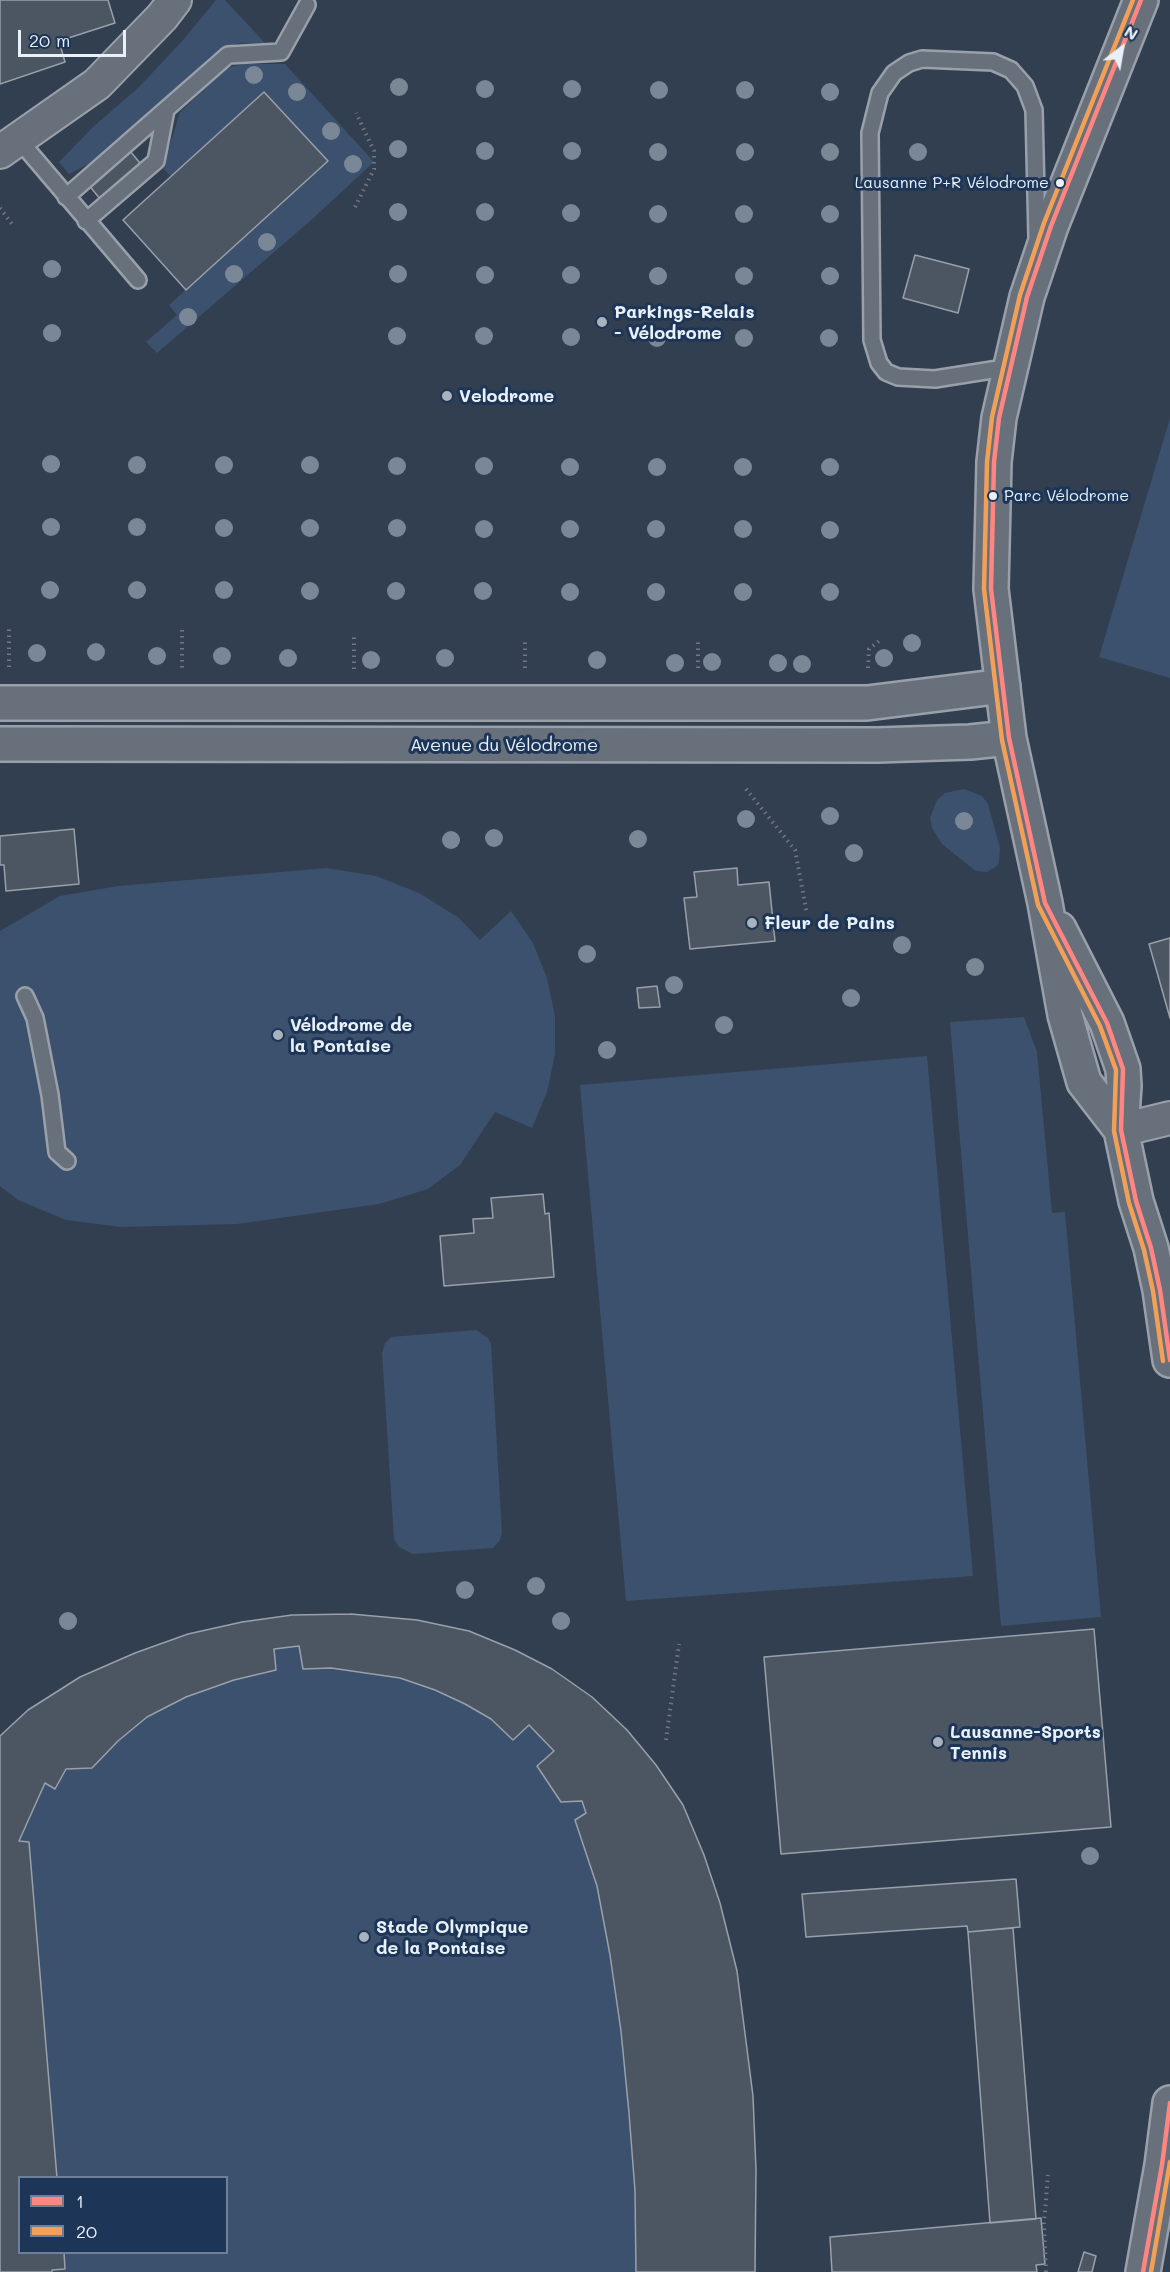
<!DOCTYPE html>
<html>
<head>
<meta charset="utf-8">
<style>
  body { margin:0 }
  #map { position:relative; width:1170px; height:2272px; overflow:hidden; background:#323f50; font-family:Mali,sans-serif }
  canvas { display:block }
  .legend { position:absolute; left:18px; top:2176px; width:210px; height:78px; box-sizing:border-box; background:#1d3557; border:2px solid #6e8097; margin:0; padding:8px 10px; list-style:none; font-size:18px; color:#e8f1f8 }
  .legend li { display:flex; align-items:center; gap:12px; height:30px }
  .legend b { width:30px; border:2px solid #6e8097 }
  .north { position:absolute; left:1092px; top:18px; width:60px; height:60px; -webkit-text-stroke:4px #1d3557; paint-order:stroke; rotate:31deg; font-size:16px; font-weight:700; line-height:24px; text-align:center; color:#e8f1f8 }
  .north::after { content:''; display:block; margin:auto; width:21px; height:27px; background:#e8f1f8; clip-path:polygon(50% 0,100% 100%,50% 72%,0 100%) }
  .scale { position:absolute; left:18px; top:30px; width:108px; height:27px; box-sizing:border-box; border:3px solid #e8f1f8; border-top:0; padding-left:8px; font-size:18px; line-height:21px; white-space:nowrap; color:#e8f1f8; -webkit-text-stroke:4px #1d3557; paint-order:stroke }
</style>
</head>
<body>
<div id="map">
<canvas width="1170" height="2272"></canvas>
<ul class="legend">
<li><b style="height:8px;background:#ff8680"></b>1</li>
<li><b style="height:8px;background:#f29f58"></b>20</li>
</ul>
<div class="north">N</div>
<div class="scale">20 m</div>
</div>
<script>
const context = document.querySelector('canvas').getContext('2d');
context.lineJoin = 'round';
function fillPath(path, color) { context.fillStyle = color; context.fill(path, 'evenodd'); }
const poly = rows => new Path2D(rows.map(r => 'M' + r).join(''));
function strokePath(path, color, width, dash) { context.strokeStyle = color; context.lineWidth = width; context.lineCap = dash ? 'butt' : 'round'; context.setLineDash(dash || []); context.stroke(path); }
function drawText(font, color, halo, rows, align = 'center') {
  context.font = font + ' Mali,sans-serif'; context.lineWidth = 6; context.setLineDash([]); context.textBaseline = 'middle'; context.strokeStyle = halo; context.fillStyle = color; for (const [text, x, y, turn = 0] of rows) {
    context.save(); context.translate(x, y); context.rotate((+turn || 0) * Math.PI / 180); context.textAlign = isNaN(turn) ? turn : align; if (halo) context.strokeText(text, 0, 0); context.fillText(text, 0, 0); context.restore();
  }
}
const green = poly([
  [216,0,225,0,265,43,240,43,223,48,210,57,98,159,69,174,59,162,93,127,139,87,183,40],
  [243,64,285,64,374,162,309,222,157,353,146,342,177,315,169,305,327,162,264,92,171,177,163,168,180,112,227,68],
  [1170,418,1170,678,1099,657],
  [964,789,982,796,988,804,1000,848,999,862,997,866,987,872,976,871,972,868,942,844,932,828,930,818,937,800,945,793],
  [327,868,376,876,419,893,459,918,480,940,511,911,533,943,547,978,555,1016,555,1054,547,1092,532,1128,495,1112,460,1165,428,1189,379,1204,237,1224,121,1227,66,1220,18,1200,0,1186,0,931,60,896,118,886],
  [1024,1017,1037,1052,1052,1213,1065,1212,1101,1617,1001,1626,950,1022],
  [927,1056,973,1576,626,1601,580,1085],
  [476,1330,488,1338,491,1344,502,1533,500,1540,493,1548,413,1554,399,1547,394,1539,382,1353,385,1343,391,1337],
  [351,1614,417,1620,469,1631,656,1765,683,1805,704,1855,720,1903,737,1971,753,2096,756,2170,755,2272,0,2272,0,1736,28,1710,80,1677,135,1653,188,1634,242,1622,292,1615],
  [20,2178,226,2178,226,2252,20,2252]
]);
const building = poly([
  [0,0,108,0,115,23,59,41,65,62,0,84,0,0],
  [264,92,328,161,186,290,123,220,264,92],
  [125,145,150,175,105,205,83,178,125,145],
  [915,255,969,269,958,313,903,298,915,255],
  [74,829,79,884,6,891,4,865,0,865,0,836,74,829],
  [737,868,738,885,769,882,775,941,690,949,684,898,697,897,694,872,737,868],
  [1170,938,1170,1018,1149,944,1170,938],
  [657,986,660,1007,639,1008,637,988,657,986],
  [543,1194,545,1214,549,1213,554,1277,444,1286,440,1236,474,1233,473,1219,493,1218,491,1198,543,1194],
  [351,1614,417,1620,469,1631,515,1650,552,1669,592,1697,627,1730,656,1765,683,1805,704,1855,720,1903,737,1971,753,2096,756,2170,755,2272,636,2272,635,2191,629,2113,621,2031,610,1955,597,1886,575,1820,586,1813,582,1801,561,1802,537,1766,554,1751,529,1725,513,1740,491,1719,465,1704,435,1690,400,1678,331,1668,303,1669,299,1646,274,1649,276,1670,234,1680,186,1697,147,1717,118,1741,92,1768,66,1769,55,1789,45,1783,19,1841,29,1842,57,2178,20,2178,20,2252,64,2252,65,2269,52,2270,52,2272,0,2272,0,1736,28,1710,80,1677,135,1653,188,1634,242,1622,292,1615,351,1614],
  [1094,1629,1111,1827,781,1854,764,1657,1094,1629],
  [1016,1879,1020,1927,968,1932,967,1926,806,1937,802,1894,1016,1879],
  [1013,1928,1036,2219,990,2223,968,1932,1013,1928],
  [1041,2218,1045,2264,1036,2265,1037,2272,832,2272,830,2237,1041,2218],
  [1084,2252,1096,2256,1092,2272,1078,2272,1084,2252]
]);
const path = poly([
  [355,207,374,169,374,151,356,113],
  [0,208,12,224],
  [182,630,182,668],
  [9,667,9,628],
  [525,668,525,639],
  [698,668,698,639],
  [868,668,869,649,879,641],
  [354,669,354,634],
  [746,789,795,850,807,914],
  [666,1740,679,1644],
  [1046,2272,1044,2223,1048,2175]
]);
const lane = poly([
  [19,140,138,280],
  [66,197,228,55,281,52,307,5],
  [86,221,156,161,166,110],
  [1011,367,935,379,898,377,886,372,879,363,872,340,870,133,880,93,894,73,909,63,922,59,993,62,1011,70,1025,86,1034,110,1037,237],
  [25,996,35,1018,50,1095,57,1152,67,1161]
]);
const street = poly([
  [0,152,97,84,162,17,175,0],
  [1121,1130,1170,1118]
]);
const secondary = poly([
  [0,703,867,703,1003,686],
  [0,744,878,745,970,742,1009,738],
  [1059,929,1107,1023,1123,1069,1124,1086,1121,1130,1136,1201,1151,1248,1160,1290,1170,1360],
  [1121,1130,1084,1082,1065,1015,1045,903,1009,738,991,589,994,462,999,418,1027,297,1051,226,1141,0],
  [1143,2272,1162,2165,1170,2103]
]);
const bus1 = poly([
  [1141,0,1051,226,1027,297,999,418,994,462,991,589,1009,738,1045,903,1107,1023,1123,1069,1121,1130,1136,1201,1151,1248,1160,1290,1170,1360],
  [1143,2272,1162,2165,1170,2103]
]);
const bus2 = poly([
  [1133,0,1044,223,1020,295,992,417,987,462,984,589,1002,740,1038,905,1100,1026,1116,1070,1114,1131,1129,1203,1144,1250,1153,1291,1163,1361],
  [1151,2272,1170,2162]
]);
const trees = [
  [254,75],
  [399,87],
  [485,89],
  [572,89],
  [659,90],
  [745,90],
  [297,92],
  [830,92],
  [331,131],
  [398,149],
  [485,151],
  [572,151],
  [658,152],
  [745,152],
  [830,152],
  [918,152],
  [353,164],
  [398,212],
  [485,212],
  [571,213],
  [658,214],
  [744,214],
  [830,214],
  [267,242],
  [52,269],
  [234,274],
  [398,274],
  [485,275],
  [571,275],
  [658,276],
  [744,276],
  [830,276],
  [188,317],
  [52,333],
  [397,336],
  [484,336],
  [571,337],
  [657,338],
  [744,338],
  [829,338],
  [51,464],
  [137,465],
  [224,465],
  [310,465],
  [397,466],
  [484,466],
  [570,467],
  [657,467],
  [743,467],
  [830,467],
  [51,527],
  [137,527],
  [224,528],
  [310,528],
  [397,528],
  [484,529],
  [570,529],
  [656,529],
  [743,529],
  [830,530],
  [50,590],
  [137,590],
  [224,590],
  [310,591],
  [396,591],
  [483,591],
  [570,592],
  [656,592],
  [743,592],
  [830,592],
  [912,643],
  [96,652],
  [37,653],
  [157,656],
  [222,656],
  [288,658],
  [445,658],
  [884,658],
  [371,660],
  [597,660],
  [712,662],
  [675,663],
  [778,663],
  [802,664],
  [830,816],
  [746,819],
  [964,821],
  [494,838],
  [638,839],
  [451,840],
  [854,853],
  [902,945],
  [587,954],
  [975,967],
  [674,985],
  [851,998],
  [724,1025],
  [607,1050],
  [536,1586],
  [465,1590],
  [68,1621],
  [561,1621],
  [1090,1856]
];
const markers = [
  [1060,183,5,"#e8f1f8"],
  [602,322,6,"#a8b3bd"],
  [447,396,6,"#a8b3bd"],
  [993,496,5,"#e8f1f8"],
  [752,923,6,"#a8b3bd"],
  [278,1035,6,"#a8b3bd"],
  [938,1742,6,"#a8b3bd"],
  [364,1937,6,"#a8b3bd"]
];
const busNames = [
  ["Lausanne P+R Vélodrome",1049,183],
  ["Parc Vélodrome",1004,496,"left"]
];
const poiNames = [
  ["Parkings-Relais",614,312],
  ["- Vélodrome",614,333],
  ["Velodrome",459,396],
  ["Fleur de Pains",764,923],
  ["Vélodrome de",290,1025],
  ["la Pontaise",290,1046],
  ["Lausanne-Sports",950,1732],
  ["Tennis",950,1753],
  ["Stade Olympique",376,1927],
  ["de la Pontaise",376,1948]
];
const streetNames = [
  ["Avenue du Vélodrome",504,745]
];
fillPath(green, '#3c516d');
fillPath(building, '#4c5663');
strokePath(building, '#99a0aa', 1.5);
strokePath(lane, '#99a0aa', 20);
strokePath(street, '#99a0aa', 36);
strokePath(secondary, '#99a0aa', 38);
strokePath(path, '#707881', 4, [1.5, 4.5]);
strokePath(lane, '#67707b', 15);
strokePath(street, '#67707b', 32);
strokePath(secondary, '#67707b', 33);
strokePath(bus1, '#ff8680', 4.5);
strokePath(bus2, '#f29f58', 4.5);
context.fillStyle = '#7a8796';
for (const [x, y] of trees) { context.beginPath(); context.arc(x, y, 9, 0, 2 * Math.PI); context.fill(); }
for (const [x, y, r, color] of markers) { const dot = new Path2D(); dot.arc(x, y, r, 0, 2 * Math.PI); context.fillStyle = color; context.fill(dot); strokePath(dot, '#1d3557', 2); }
drawText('16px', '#e8f1f8', '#1d3557', busNames, 'right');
drawText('bold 18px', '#e8f1f8', '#1d3557', poiNames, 'left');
drawText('18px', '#e8f1f8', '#1d3557', streetNames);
</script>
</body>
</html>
